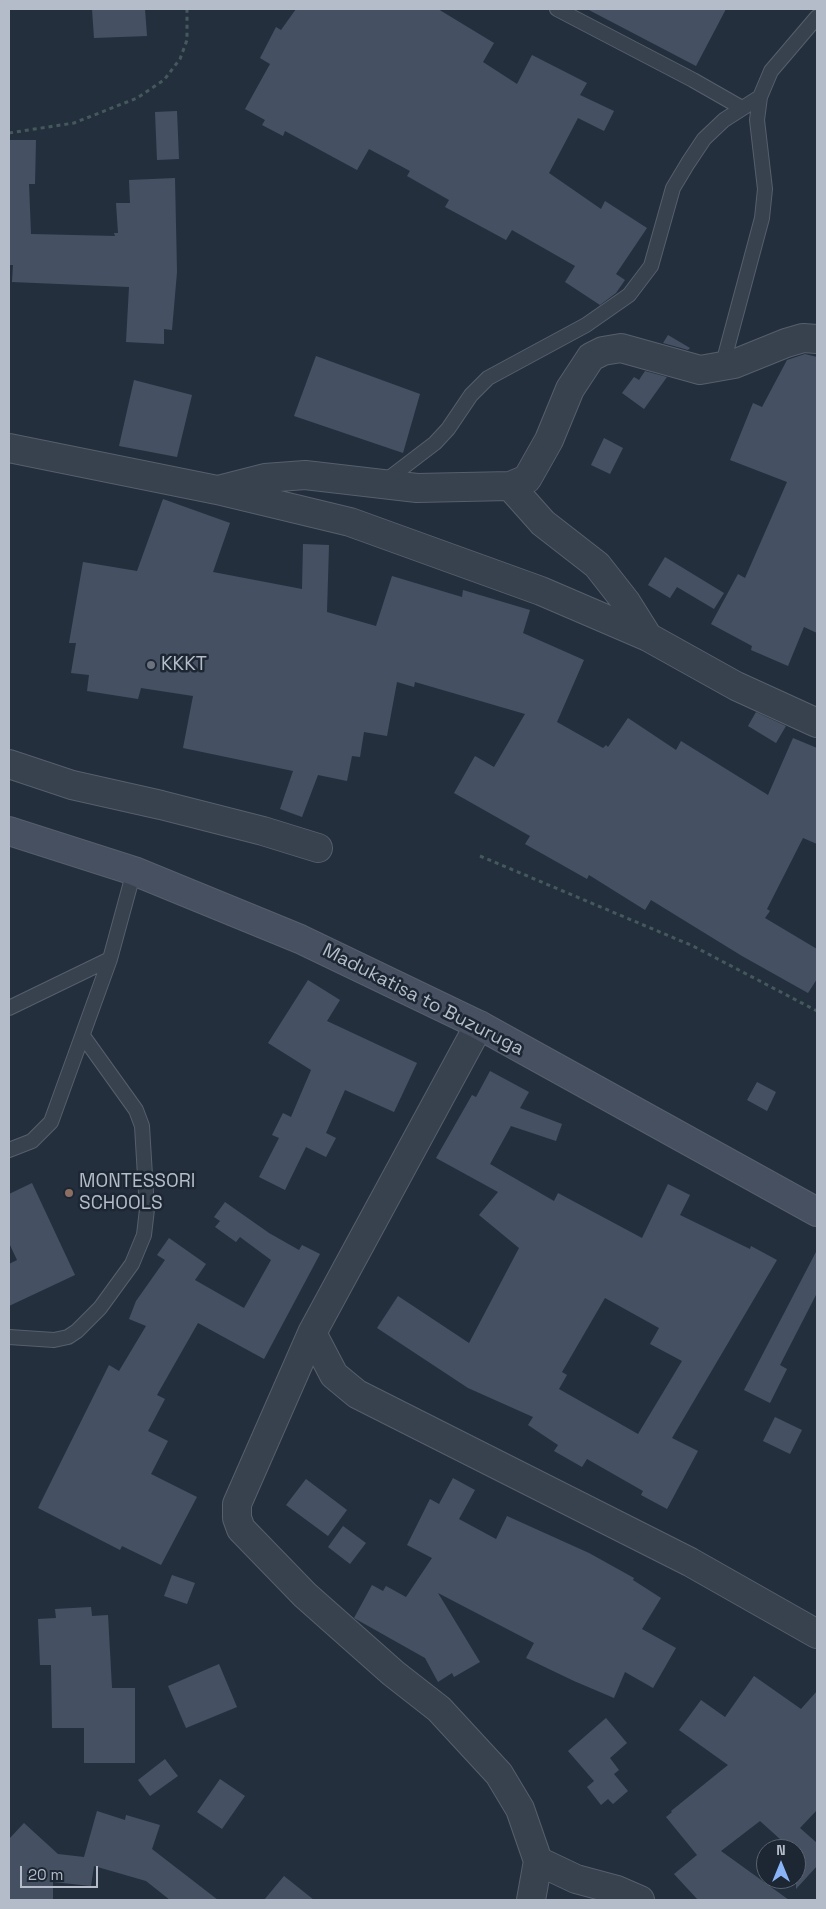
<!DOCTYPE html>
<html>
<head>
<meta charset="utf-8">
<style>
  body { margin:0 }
  #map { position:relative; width:826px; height:1909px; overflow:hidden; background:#242f3e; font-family:"Space Grotesk",sans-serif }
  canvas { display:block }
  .frame { position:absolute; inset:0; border:10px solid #b4bcc9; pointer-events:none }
  .north { position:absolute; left:756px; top:1839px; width:50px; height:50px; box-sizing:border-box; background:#1d2633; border:1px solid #59626f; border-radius:50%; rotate:0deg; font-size:14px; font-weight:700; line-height:20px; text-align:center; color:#b4bcc9 }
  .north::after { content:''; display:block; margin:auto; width:18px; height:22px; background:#8ab4f8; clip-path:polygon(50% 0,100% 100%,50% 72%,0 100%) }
  .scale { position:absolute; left:20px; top:1866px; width:78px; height:22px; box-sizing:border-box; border:2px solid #b4bcc9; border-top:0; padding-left:6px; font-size:15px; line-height:18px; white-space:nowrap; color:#b4bcc9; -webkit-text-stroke:4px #1d2633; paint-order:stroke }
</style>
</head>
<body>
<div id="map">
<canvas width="826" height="1909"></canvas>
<div class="frame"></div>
<div class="north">N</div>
<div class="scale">20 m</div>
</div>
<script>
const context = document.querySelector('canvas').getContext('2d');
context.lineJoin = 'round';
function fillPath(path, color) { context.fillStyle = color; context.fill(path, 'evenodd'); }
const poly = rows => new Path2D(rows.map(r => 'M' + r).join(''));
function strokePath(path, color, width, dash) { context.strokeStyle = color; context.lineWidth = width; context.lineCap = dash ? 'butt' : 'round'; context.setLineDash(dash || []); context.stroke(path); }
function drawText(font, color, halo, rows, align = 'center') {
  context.font = font + ' "Space Grotesk",sans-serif'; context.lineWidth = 5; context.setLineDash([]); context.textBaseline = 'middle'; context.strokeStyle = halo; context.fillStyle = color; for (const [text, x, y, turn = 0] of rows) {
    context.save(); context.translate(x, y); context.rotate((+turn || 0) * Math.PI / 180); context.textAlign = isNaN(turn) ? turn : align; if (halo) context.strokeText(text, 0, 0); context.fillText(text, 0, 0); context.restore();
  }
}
const building = poly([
  [92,9,145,9,147,36,94,38],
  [296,9,438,9,494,43,483,62,517,84,532,55,587,83,580,95,614,111,604,131,578,118,549,173,601,209,605,201,647,228,616,274,625,280,616,293,600,305,565,282,575,266,512,230,506,240,445,207,449,200,407,176,410,171,369,149,357,170,285,131,283,136,262,125,265,120,245,109,270,64,260,58,276,27,281,30],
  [587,9,726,9,696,66],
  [177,111,179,159,157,160,155,112],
  [9,140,36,140,35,184,29,184,31,234,115,236,114,233,118,233,116,203,130,203,129,180,175,178,177,272,172,330,164,329,164,344,126,342,129,287,12,282,13,265,9,265],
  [668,335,690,348,688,350,663,343],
  [805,354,817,357,817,633,804,627,788,666,751,650,752,646,711,624,738,574,745,578,787,482,730,460,753,403,762,407,787,360],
  [316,356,420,394,403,453,294,416],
  [645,371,667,377,644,409,622,393,634,377,639,380],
  [134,380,192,395,177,457,119,446],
  [604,438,623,448,610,474,591,465],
  [163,499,230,523,213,572,302,589,303,544,329,545,327,612,376,626,392,576,462,597,463,590,530,610,523,633,584,660,557,722,603,748,606,745,608,747,628,718,676,750,681,741,768,795,793,738,817,748,817,844,803,838,767,909,770,911,765,918,817,949,817,979,808,993,742,956,651,900,645,910,589,875,587,879,525,844,530,836,454,793,475,756,494,767,525,714,415,682,414,687,397,682,387,736,364,732,360,757,352,756,347,781,318,775,302,817,280,809,293,771,183,748,193,696,141,688,138,699,87,691,89,675,71,673,76,643,69,643,83,562,137,571],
  [665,557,724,593,714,609,677,587,670,598,648,585],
  [756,712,786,726,776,743,748,726],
  [308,980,340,1000,327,1021,417,1063,394,1112,345,1090,326,1133,336,1138,326,1157,306,1147,285,1190,259,1177,279,1138,272,1135,283,1113,291,1117,311,1070,268,1043],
  [490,1071,529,1092,520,1108,562,1124,556,1141,511,1126,490,1164,554,1201,558,1193,642,1238,668,1184,690,1195,680,1215,750,1249,751,1246,777,1260,672,1438,698,1451,667,1509,641,1495,643,1491,587,1459,582,1467,554,1451,558,1445,528,1425,533,1417,468,1388,377,1328,398,1296,469,1343,519,1248,479,1215,498,1192,436,1158,472,1095,476,1097],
  [605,1298,659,1328,650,1344,682,1361,638,1434,559,1389,567,1375,562,1372],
  [757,1082,776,1092,767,1111,747,1100],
  [32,1183,75,1275,9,1306,9,1264,17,1260,9,1243,9,1194],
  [225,1202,269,1233,299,1250,302,1245,320,1254,264,1359,198,1323,157,1395,165,1399,148,1431,168,1441,151,1474,197,1497,161,1565,122,1546,120,1550,38,1508,109,1365,119,1371,146,1326,129,1319,136,1301,165,1260,157,1255,169,1238,206,1264,195,1280,244,1308,271,1260,240,1237,236,1242,215,1227,220,1221,214,1217],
  [817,1250,817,1293,780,1365,787,1369,770,1403,744,1390],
  [775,1417,802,1430,790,1454,763,1441],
  [453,1478,475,1490,459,1519,496,1539,507,1516,589,1553,634,1578,633,1580,661,1598,642,1629,676,1648,653,1688,625,1672,614,1698,574,1681,526,1658,534,1643,438,1593,480,1662,454,1677,452,1673,438,1682,425,1658,354,1618,372,1585,383,1591,386,1586,406,1597,432,1558,407,1545,430,1499,439,1504],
  [306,1479,347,1510,328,1536,286,1505],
  [343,1526,366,1543,350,1564,328,1547],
  [172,1575,195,1583,187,1604,164,1596],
  [91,1607,92,1616,108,1615,112,1688,135,1688,135,1763,84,1763,84,1728,52,1728,51,1665,40,1665,38,1619,56,1618,55,1609],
  [219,1664,237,1707,186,1728,168,1686],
  [754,1676,801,1709,817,1691,817,1810,800,1828,817,1843,817,1866,796,1889,796,1849,791,1849,760,1821,721,1851,789,1900,698,1900,674,1874,697,1855,666,1817,672,1812,671,1811,728,1765,679,1730,701,1700,725,1717],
  [606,1718,627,1743,610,1758,619,1770,614,1774,628,1791,613,1804,608,1799,601,1805,587,1787,594,1781,568,1751],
  [165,1759,178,1776,150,1796,138,1780],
  [220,1779,245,1796,222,1829,197,1812],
  [97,1811,125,1820,126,1815,160,1825,152,1849,218,1900,170,1900,146,1881,94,1866,91,1886,53,1882,53,1900,9,1900,9,1839,24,1823,58,1854,84,1857],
  [284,1876,314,1900,264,1900]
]);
const path = poly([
  [9,133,74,123,137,98,164,80,180,59,187,40,187,9],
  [480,856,693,946,817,1011]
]);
const lane = poly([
  [557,9,693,80,742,108],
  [722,367,762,218,765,189,757,120,760,97,771,71,817,17],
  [384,482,435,443,448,429,471,395,488,378,586,325,629,295,651,266,673,188,688,163,704,139,724,120,760,97],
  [9,1008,110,959],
  [9,1150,32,1141,51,1122,110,959,134,871],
  [9,1337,54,1340,68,1337,77,1331,100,1308,132,1264,144,1235,147,1209,142,1126,136,1110,83,1036]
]);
const street = poly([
  [9,448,217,490,350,522,541,591,648,637,736,686,817,723],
  [510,486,543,523,597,565,626,602,648,637],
  [222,489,265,478,305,475,417,488,510,486,527,479,549,440,570,389,591,357,603,351,621,348,700,370,734,364,786,343,803,338,817,339],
  [9,764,72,785,161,805,263,831,318,848],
  [479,1025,312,1333,237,1504,237,1518,241,1529,305,1595,393,1673,439,1709,499,1774,520,1809,538,1861,531,1900],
  [312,1333,334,1375,357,1394,690,1562,817,1634],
  [538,1861,576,1879,617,1890,640,1900]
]);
const secondary = poly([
  [9,831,134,871,300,939,479,1025,817,1212]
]);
const markers = [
  [151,665,5,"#6b7280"],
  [69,1193,5,"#8d6e63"]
];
const poiNames = [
  ["KKKT",161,665],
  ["MONTESSORI",79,1182],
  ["SCHOOLS",79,1204]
];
const streetNames = [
  ["Madukatisa to Buzuruga",423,1000,27]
];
fillPath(building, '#455162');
strokePath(lane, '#565f6c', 16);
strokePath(street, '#565f6c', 30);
strokePath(secondary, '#565f6c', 30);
strokePath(path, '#44595c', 3, [4, 4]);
strokePath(lane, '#38414e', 14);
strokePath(street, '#38414e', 28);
strokePath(secondary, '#465061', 28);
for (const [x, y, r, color] of markers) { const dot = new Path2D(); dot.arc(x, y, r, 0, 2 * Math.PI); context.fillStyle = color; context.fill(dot); strokePath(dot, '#1d2633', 2); }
drawText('19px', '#b4bcc9', '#1d2633', poiNames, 'left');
drawText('19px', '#b4bcc9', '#1d2633', streetNames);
</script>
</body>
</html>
